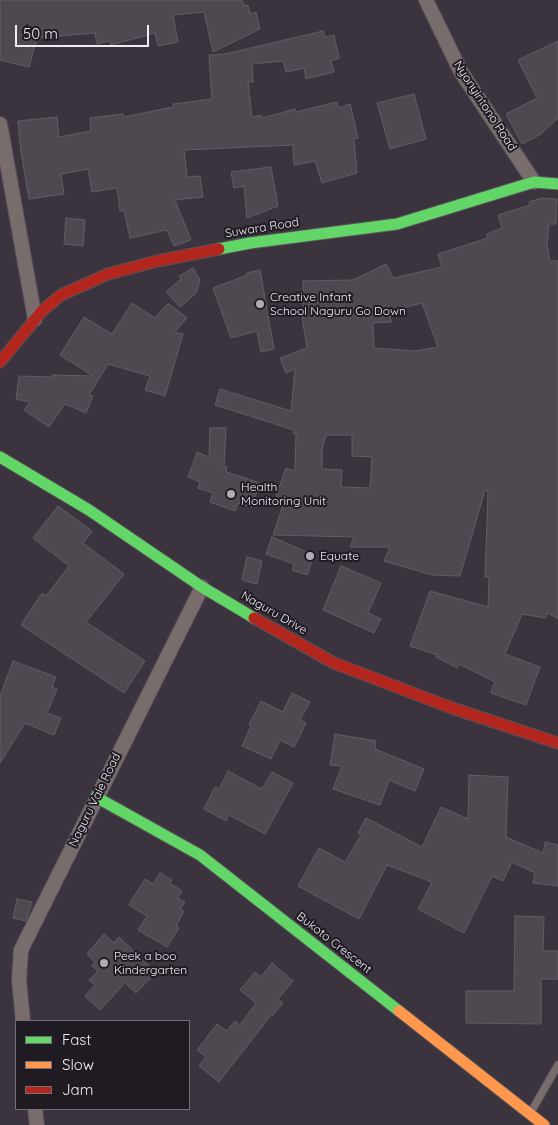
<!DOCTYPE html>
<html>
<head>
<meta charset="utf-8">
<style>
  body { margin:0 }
  #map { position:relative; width:558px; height:1125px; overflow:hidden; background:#3b343e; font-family:Quicksand,sans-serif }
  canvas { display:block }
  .legend { position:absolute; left:15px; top:1020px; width:175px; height:90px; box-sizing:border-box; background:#201b23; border:1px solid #746e77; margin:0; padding:6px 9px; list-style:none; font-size:15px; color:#f1eaf5 }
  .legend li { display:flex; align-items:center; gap:10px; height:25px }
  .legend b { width:25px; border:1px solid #746e77 }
  .scale { position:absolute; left:15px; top:25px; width:134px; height:22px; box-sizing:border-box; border:2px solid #f1eaf5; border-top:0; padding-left:6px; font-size:15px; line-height:18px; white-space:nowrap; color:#f1eaf5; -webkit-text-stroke:4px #201b23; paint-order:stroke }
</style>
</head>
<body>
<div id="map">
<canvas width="558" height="1125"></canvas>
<ul class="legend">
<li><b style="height:6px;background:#63d668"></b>Fast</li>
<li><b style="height:6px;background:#ff974d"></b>Slow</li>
<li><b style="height:6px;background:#b3261e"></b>Jam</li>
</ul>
<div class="scale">50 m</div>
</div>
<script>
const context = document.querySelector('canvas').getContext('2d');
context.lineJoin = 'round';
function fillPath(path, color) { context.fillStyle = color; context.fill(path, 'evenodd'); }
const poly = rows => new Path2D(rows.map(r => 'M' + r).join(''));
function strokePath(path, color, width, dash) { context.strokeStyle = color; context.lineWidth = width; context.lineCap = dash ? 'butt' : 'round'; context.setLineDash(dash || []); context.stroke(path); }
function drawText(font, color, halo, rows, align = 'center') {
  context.font = font + ' Quicksand,sans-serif'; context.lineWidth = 4; context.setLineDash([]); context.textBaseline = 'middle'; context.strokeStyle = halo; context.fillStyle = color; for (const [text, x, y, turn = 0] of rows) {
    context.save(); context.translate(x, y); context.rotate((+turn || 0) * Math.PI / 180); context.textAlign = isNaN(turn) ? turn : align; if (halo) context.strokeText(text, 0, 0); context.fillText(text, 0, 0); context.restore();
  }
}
const building = poly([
  [0,0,242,0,244,6,248,5,250,14,256,12,260,29,213,52,204,12,173,15,178,42,158,46,155,33,111,45,110,41,97,44,95,33,37,38,29,67,0,60,0,0],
  [323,31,325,37,334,35,339,58,331,61,334,72,306,79,304,68,286,72,283,61,252,64,253,82,248,82,252,117,261,115,262,118,295,109,296,112,337,102,339,108,350,104,358,138,354,139,357,173,322,183,315,161,294,165,293,145,184,150,187,177,200,176,203,197,175,200,191,240,174,246,167,230,130,238,124,211,120,211,117,188,92,192,88,169,61,174,64,194,29,199,21,152,18,121,57,117,59,137,91,131,90,118,123,114,124,117,173,107,173,104,212,99,209,55,225,54,323,31],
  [558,41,558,118,541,134,522,144,506,114,537,98,518,60,558,41],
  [414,94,426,139,390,149,377,103,414,94],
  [271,167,278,206,247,218,244,186,234,188,231,172,271,167],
  [541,198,557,199,556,224,549,224,547,246,550,261,558,261,558,619,548,613,545,618,522,614,505,654,540,667,526,705,491,693,495,682,459,664,457,668,436,657,437,655,410,646,430,591,488,607,489,577,485,577,488,491,485,490,460,576,432,575,384,561,390,547,350,547,354,537,273,535,285,499,276,496,286,468,295,471,296,434,293,433,294,430,215,405,220,389,291,411,295,369,286,373,280,358,307,348,301,311,303,310,303,281,353,280,386,264,393,278,442,267,438,254,488,238,487,234,502,228,498,215,530,205,529,202,541,198],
  [422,303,438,347,415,351,374,348,373,323,391,322,390,311,422,303],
  [326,435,352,435,352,456,372,457,370,488,341,487,342,470,322,469,322,450,326,435],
  [66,218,85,220,83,246,64,244,66,218],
  [193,268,200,280,196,293,180,307,166,292,181,279,179,276,193,268],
  [260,270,274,349,261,352,257,331,231,338,213,288,247,275,247,273,260,270],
  [132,303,155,318,168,303,187,318,175,332,183,334,165,396,145,390,150,376,108,364,89,395,93,396,86,413,65,404,49,427,24,410,30,402,16,399,19,376,52,377,52,375,93,376,60,355,84,317,112,334,132,303],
  [210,428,226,428,224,466,227,467,226,472,260,483,251,507,238,503,235,511,210,502,213,493,198,488,200,482,188,477,197,452,209,457,210,428],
  [58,506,92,531,83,543,124,574,86,622,145,661,124,693,21,625,42,593,46,596,69,566,33,538,58,506],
  [272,537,314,555,307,575,292,570,294,564,266,554,272,537],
  [247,557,262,561,257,584,242,580,247,557],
  [341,566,381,583,368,613,381,619,374,633,323,610,341,566],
  [13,661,56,677,52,687,57,689,47,713,61,718,54,735,25,723,0,763,0,696,13,661],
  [292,693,310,702,300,720,306,723,294,747,280,740,271,759,242,746,251,726,249,725,261,701,283,712,292,693],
  [335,734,376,741,375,749,424,769,415,791,389,780,380,805,333,789,342,766,330,765,335,734],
  [228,771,262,789,272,772,293,783,265,834,229,815,226,821,204,809,215,787,219,789,228,771],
  [469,775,508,777,506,837,543,853,545,842,558,845,558,886,533,883,535,873,512,862,503,881,492,876,464,933,418,909,432,882,387,865,359,919,298,886,319,848,345,862,361,835,358,833,366,818,422,847,441,807,468,819,469,775],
  [160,873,172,880,170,883,182,891,178,898,185,902,180,909,184,911,176,926,179,928,167,947,138,930,147,916,129,905,145,879,153,884,160,873],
  [17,899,32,902,26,921,13,918,17,899],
  [515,916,544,917,543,951,558,951,558,979,541,979,541,1024,466,1023,466,991,514,991,515,916],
  [104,934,114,943,119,937,156,972,136,993,125,983,100,1010,85,996,95,985,89,980,98,971,92,966,95,962,87,954,104,934],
  [272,963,293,981,278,999,283,1003,272,1016,271,1015,219,1082,199,1066,206,1057,197,1050,217,1024,227,1031,235,1021,240,1025,256,1003,240,990,255,972,261,977,272,963]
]);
const lane = poly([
  [531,1112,558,1065]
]);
const street = poly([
  [426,0,461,72,534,182],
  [0,124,35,319],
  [23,1021,19,980,21,950,202,587],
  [35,1109,37,1125]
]);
const fast = poly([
  [219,249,250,243,397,224,534,182,558,184],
  [0,457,89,510,202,587,254,618],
  [96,797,200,855,399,1011]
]);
const slow = poly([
  [399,1011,544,1125]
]);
const jam = poly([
  [0,362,42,311,61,295,108,274,157,261,219,249],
  [254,618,334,663,452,708,558,743]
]);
const markers = [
  [260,304,5,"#b1aab5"],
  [231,494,5,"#b1aab5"],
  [310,556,5,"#b1aab5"],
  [104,963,5,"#b1aab5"]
];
const streetNames = [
  ["Nyonyintono Road",485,106,57],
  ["Suwara Road",262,228,-9],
  ["Naguru Drive",274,613,30],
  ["Naguru Vale Road",95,800,-64],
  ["Bukoto Crescent",334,943,38]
];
const poiNames = [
  ["Creative Infant",270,297],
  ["School Naguru Go Down",270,311],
  ["Health",241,487],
  ["Monitoring Unit",241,501],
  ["Equate",320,556],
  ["Peek a boo",114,956],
  ["Kindergarten",114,970]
];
fillPath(building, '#4e4951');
strokePath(building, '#625c65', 1);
strokePath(lane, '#57525a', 9);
strokePath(street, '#57525a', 16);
strokePath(fast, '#57525a', 13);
strokePath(slow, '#57525a', 13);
strokePath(jam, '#57525a', 13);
strokePath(lane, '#796c6d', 7);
strokePath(street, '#796c6d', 14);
strokePath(fast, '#63d668', 11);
strokePath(slow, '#ff974d', 11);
strokePath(jam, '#b3261e', 11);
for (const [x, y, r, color] of markers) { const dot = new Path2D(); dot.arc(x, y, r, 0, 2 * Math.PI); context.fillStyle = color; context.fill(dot); strokePath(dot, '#201b23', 2); }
drawText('12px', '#f1eaf5', '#201b23', streetNames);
drawText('12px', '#f1eaf5', '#201b23', poiNames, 'left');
</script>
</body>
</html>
